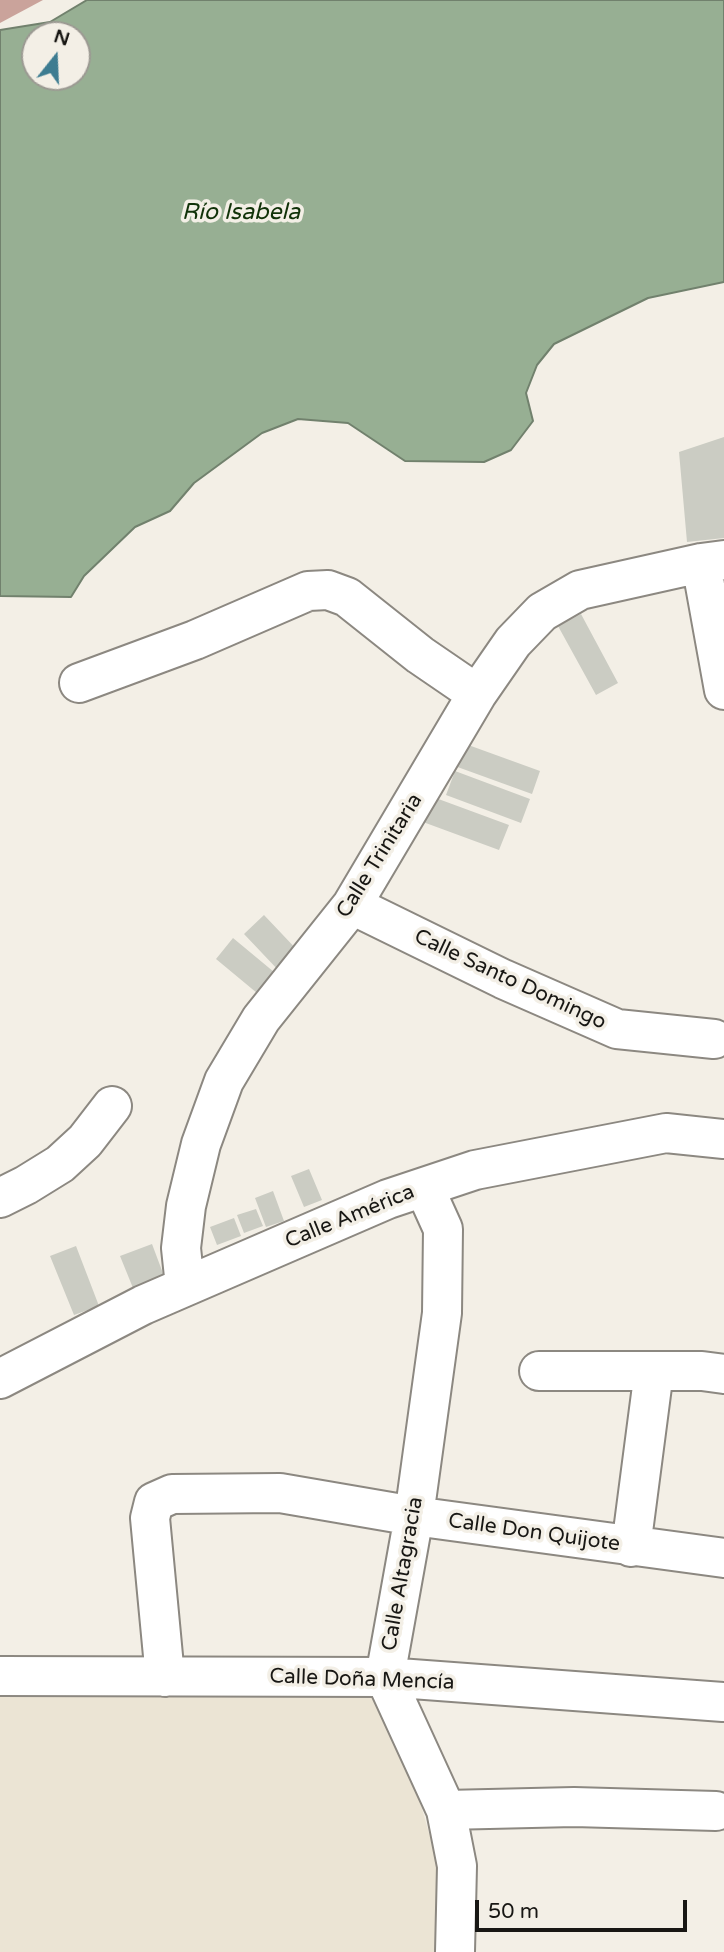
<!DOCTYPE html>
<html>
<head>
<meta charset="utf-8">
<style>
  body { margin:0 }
  #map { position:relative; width:724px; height:1952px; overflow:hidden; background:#f3efe6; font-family:"Varela Round",sans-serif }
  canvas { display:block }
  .north { position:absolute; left:21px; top:21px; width:70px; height:70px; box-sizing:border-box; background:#f3efe6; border:2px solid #9b9992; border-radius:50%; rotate:18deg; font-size:19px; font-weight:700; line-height:28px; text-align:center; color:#181714 }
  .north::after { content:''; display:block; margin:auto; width:24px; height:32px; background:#3d7c91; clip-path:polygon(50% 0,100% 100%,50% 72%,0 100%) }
  .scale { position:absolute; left:475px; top:1900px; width:212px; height:32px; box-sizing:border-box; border:4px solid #181714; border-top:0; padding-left:9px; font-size:21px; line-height:24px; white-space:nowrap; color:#181714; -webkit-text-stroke:5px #f3efe6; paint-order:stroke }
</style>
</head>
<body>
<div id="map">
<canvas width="724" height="1952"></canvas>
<div class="north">N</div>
<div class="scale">50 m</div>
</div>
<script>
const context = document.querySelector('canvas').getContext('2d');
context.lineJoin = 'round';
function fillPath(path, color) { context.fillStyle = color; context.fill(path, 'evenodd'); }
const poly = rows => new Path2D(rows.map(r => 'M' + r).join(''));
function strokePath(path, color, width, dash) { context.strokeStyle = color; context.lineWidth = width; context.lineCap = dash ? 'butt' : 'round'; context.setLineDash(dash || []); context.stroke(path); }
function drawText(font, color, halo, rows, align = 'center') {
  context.font = font + ' "Varela Round",sans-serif'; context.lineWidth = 7; context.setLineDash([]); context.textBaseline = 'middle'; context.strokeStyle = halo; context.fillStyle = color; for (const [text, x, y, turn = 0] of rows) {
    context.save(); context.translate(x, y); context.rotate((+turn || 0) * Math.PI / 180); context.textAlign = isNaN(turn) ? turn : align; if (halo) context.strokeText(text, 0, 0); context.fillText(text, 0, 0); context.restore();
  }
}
const built = poly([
  [0,1693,374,1693,412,1774,439,1868,438,1952,0,1952]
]);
const forest = poly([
  [0,0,43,0,0,23]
]);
const water = poly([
  [87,0,724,0,724,282,648,298,554,344,537,365,526,393,533,421,511,450,484,462,405,461,348,423,298,419,262,433,194,483,170,511,135,527,84,576,71,597,0,596,0,30,50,22,87,0],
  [35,35,77,35,77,77,35,77,35,35]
]);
const building = poly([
  [724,437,724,538,687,542,679,452],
  [581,614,618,683,596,695,558,626],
  [460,742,540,771,532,794,452,765],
  [455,771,530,799,521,823,446,795],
  [433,797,509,825,499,850,423,822],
  [264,915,300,953,280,972,244,934],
  [233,938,280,977,263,998,216,959],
  [309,1169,322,1200,304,1207,291,1176],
  [273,1191,284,1221,266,1227,255,1198],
  [256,1209,263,1226,244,1233,237,1215],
  [234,1218,241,1236,217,1245,210,1227],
  [152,1244,164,1276,133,1288,120,1256],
  [76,1246,99,1306,74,1315,50,1256]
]);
const minor = poly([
  [701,563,724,690],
  [79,683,195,640,308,591,328,590,347,597,420,655,477,694],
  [352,905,503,979,617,1029,714,1039],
  [424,1187,443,1229,442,1313,414,1516,385,1677,446,1810,457,1866,455,1952],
  [0,1198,26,1185,60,1164,85,1141,112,1106],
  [185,1286,181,1248,186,1206,201,1144,224,1081,261,1019,352,905,477,694,513,642,542,612,580,590,701,563,724,560],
  [539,1371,702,1371,724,1374],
  [0,1379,143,1305,388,1199,475,1170,666,1133,724,1139],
  [631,1547,654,1371],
  [0,1676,385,1677,723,1702],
  [165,1677,150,1518,154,1502,172,1494,280,1493,414,1516,724,1558],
  [446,1810,574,1807,716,1811]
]);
const streetNames = [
  ["Calle Trinitaria",380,856,-58],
  ["Calle Santo Domingo",510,980,25],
  ["Calle América",350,1217,-22],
  ["Calle Don Quijote",534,1533,8],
  ["Calle Altagracia",403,1574,-80],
  ["Calle Doña Mencía",362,1680,2]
];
const waterNames = [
  ["Río Isabela",241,213]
];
fillPath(built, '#ebe4d4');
fillPath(forest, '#caa39b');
fillPath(water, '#97af93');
strokePath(water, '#71816d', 2);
fillPath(building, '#cbccc3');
strokePath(minor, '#8c8881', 42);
strokePath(minor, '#fff', 38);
drawText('21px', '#181714', '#f3efe6', streetNames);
drawText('italic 23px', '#103208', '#f3efe6', waterNames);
</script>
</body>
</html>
